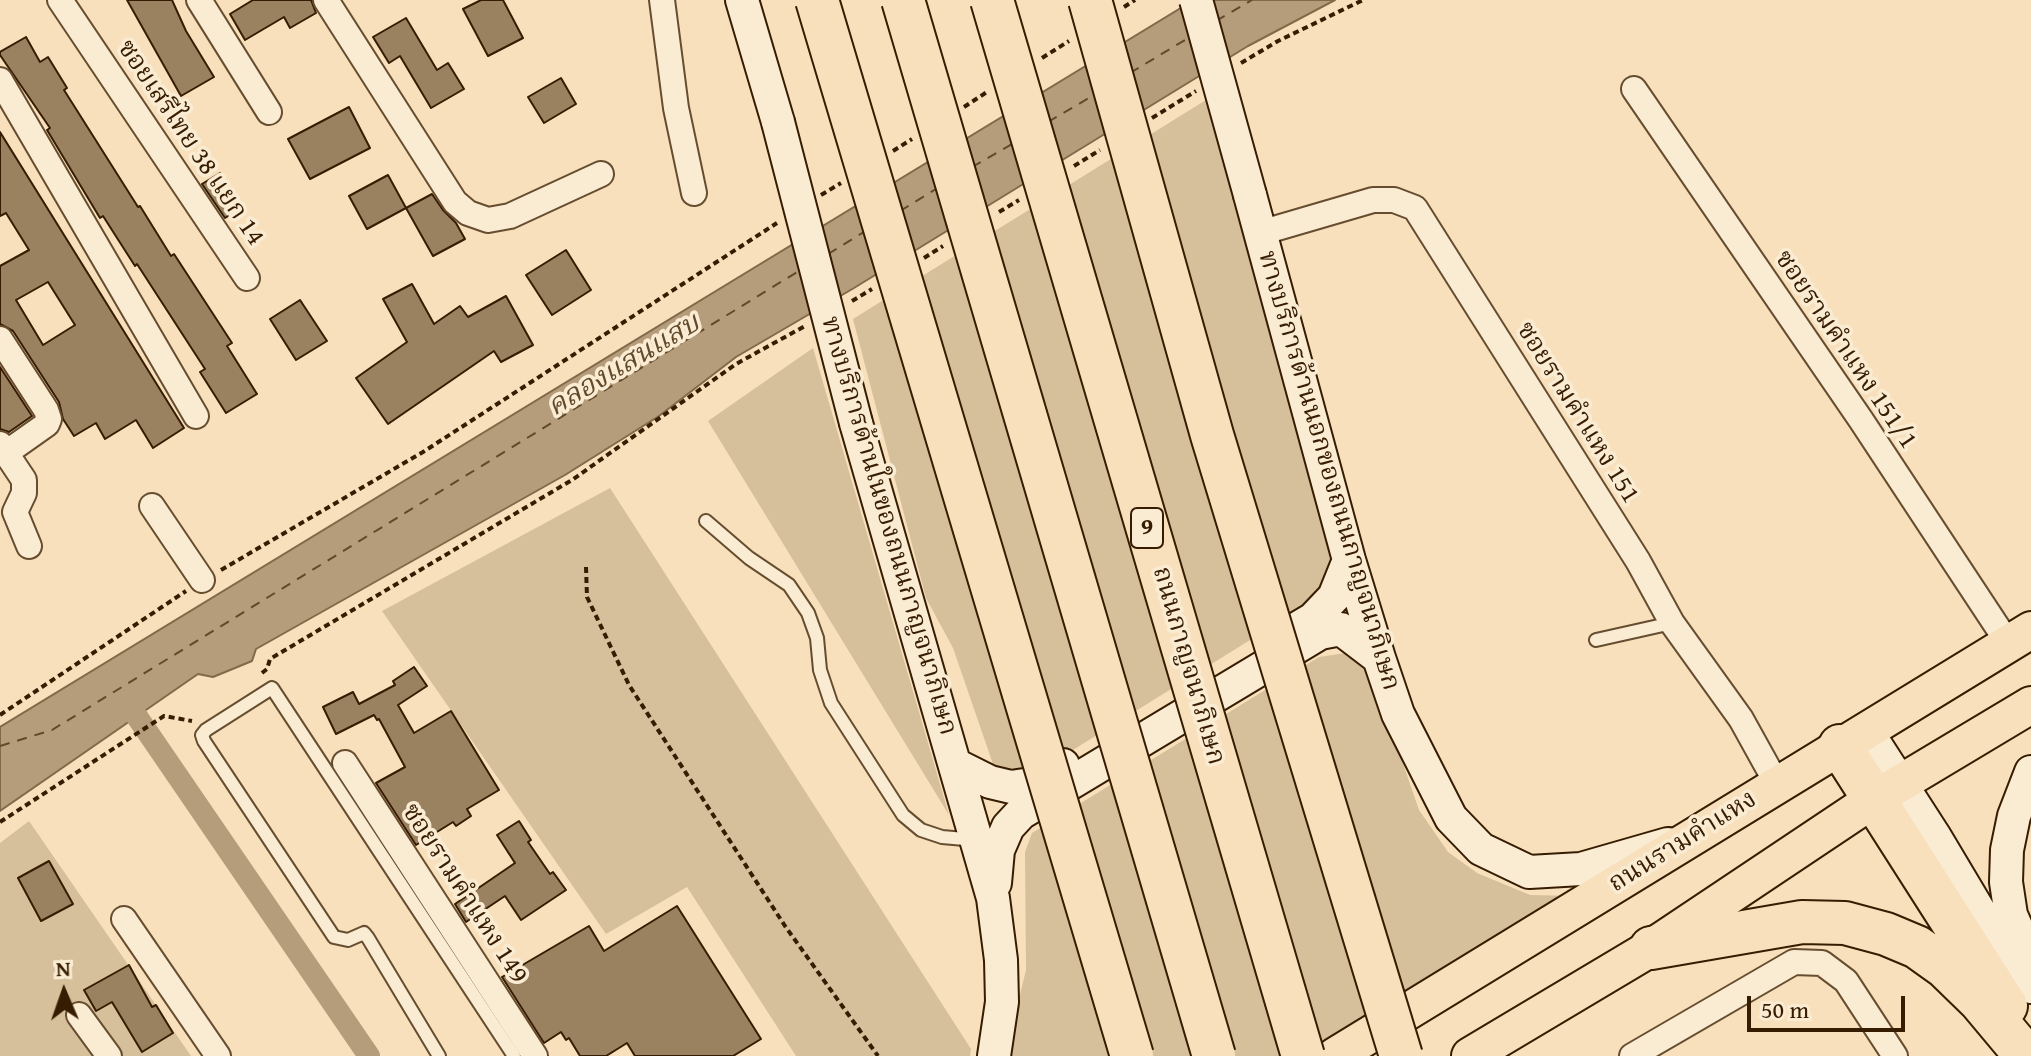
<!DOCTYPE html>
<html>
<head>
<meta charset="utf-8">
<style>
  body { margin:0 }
  #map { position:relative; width:2031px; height:1056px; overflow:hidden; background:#f7e0bb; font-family:"Gentium Book Plus",serif }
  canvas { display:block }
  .north { position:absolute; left:24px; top:952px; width:80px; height:80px; -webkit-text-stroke:6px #faebd3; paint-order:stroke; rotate:358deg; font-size:22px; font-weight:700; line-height:32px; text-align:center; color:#361c00 }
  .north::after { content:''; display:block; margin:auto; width:28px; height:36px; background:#361c00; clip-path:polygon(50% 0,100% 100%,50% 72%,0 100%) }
  .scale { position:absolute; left:1747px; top:996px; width:158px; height:36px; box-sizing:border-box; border:4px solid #361c00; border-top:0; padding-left:10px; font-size:24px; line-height:28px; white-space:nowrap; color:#361c00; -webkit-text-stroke:6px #faebd3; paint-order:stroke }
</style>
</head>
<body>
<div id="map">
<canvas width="2031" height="1056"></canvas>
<div class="north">N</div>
<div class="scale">50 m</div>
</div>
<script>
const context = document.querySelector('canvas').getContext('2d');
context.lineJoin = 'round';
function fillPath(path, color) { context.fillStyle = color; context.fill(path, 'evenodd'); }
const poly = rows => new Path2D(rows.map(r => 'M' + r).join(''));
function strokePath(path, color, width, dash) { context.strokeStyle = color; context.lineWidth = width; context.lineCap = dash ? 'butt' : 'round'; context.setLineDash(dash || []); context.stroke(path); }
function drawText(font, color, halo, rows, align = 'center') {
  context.font = font + ' "Gentium Book Plus","Noto Serif Thai",serif'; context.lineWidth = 7; context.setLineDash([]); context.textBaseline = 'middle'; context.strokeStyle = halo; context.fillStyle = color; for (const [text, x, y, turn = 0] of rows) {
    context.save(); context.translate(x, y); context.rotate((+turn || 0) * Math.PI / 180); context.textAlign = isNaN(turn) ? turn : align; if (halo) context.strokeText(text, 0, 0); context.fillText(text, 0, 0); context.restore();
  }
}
const green = poly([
  [1214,95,1338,562,1321,596,1031,776,1009,777,993,764,953,648,926,598,853,319],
  [813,348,949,815,708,421],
  [610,488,971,1049,970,1056,796,1056,687,887,606,934,382,611],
  [1346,653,1372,674,1419,810,1448,852,1477,873,1530,895,1574,896,1303,1056,1005,1056,1026,970,1025,852,1032,833,1319,657],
  [29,821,191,1056,0,1056,0,843]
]);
const water = poly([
  [1194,0,1335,0,1248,46,854,288,736,357,659,416,565,475,256,649,252,661,213,677,198,674,0,811,0,727,1194,0]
]);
const canal = poly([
  [129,705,369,1056]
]);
const ferry = poly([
  [1216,21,1252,0],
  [1130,73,1190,37],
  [1048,122,1094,95],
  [972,167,1012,144],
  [900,211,936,189],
  [828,254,864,232],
  [0,746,52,730,802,269]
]);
const building = poly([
  [127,0,172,0,186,31,214,77,181,96,127,0],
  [253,0,311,0,316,13,290,28,284,17,245,40,230,14,253,0],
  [481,0,503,0,523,38,488,56,463,9,481,0],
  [406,18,437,70,448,63,464,89,431,108,400,56,389,63,373,37,406,18],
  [26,37,40,62,48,57,67,88,64,90,138,207,140,206,171,256,174,254,232,343,227,346,257,394,226,413,200,372,205,369,137,264,135,266,103,216,100,218,47,130,50,128,0,55,0,52,26,37],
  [561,78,576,104,544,123,528,97,561,78],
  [349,107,370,148,310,179,288,139,349,107],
  [0,132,184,428,153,448,136,420,105,439,96,423,74,436,63,419,59,402,13,331,0,324,0,266,29,250,6,213,0,216,0,132],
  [48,282,75,325,43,345,16,300,48,282],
  [220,173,241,208,225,218,202,184,220,173],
  [388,175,406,208,432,194,443,210,456,223,465,239,433,256,406,208,367,229,349,196,388,175],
  [566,250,591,290,552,315,526,275,566,250],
  [412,284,434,324,460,306,468,317,506,296,533,345,501,362,494,351,388,424,356,378,407,342,383,299,412,284],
  [300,300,327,341,296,360,270,319,300,300],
  [0,367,32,416,9,432,0,429,0,367],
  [414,667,427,686,398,705,414,733,451,711,499,790,467,809,471,816,456,826,453,822,416,845,376,783,405,767,379,719,377,720,374,715,336,734,323,707,353,692,359,704,395,685,393,681,414,667],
  [519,821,531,840,528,842,550,874,553,872,566,890,521,920,505,896,466,922,455,904,515,863,497,835,519,821],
  [49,861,73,904,41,921,18,878,49,861],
  [677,906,761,1039,733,1056,635,1056,627,1043,606,1056,580,1056,569,1038,566,1040,561,1032,544,1043,502,977,589,926,604,951,677,906],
  [129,965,152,1007,156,1005,173,1033,142,1052,112,1002,96,1011,84,990,129,965]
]);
const path = poly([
  [1124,7,1135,0],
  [1042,58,1069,41],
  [1241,63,1278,41,1363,0],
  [964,107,987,92],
  [1152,118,1196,91],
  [893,151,912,139],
  [1074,166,1100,150],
  [821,195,841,183],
  [999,212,1019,200],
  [924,258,943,246],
  [852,301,872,289],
  [586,567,587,597,629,685,785,926,878,1056],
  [221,570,423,452,777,223],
  [262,673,267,669,270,659,572,480,736,364,805,326],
  [0,715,186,591],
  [0,822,164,716,192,721]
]);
const lane = poly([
  [706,521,749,558,789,585,808,613,817,638,820,670,831,703,903,815,921,830,942,837,976,840],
  [1596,640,1672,623],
  [439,1056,368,938,364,933,348,940,334,937,204,741,202,735,206,730,272,688,514,1056]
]);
const street = poly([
  [60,0,247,278],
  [199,0,269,112],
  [326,0,455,202,468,213,488,220,510,216,601,174],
  [662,0,676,108,694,193],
  [0,80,196,416],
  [1634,89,1861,420,2008,643],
  [1260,233,1373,200,1394,200,1415,208,1638,561,1672,623,1741,719,1777,784],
  [0,339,46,410,49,419,47,424,6,453],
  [0,444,24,480,24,493,15,512,29,546],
  [152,506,202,580],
  [345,763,535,1056],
  [124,919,218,1056],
  [79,1015,109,1056],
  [1632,1056,1794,962,1822,963,1846,981,1895,1056]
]);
const secondary = poly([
  [742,0,778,122],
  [1250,195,1349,560,1379,658,1398,714,1451,818,1481,849,1529,872,1581,869,1668,844],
  [856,423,993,898,1001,960,1002,1002,994,1056],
  [1286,635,1313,619,1334,597,1349,560],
  [1866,730,1935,837,2003,951,2031,987],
  [956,765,990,782,1011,787,1031,784,1063,765],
  [2031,772,2014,816,2007,850,2006,882,2011,915,2031,961],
  [995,883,998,850,1008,827,1021,813,1320,633,1341,629,1379,658]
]);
const primary = poly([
  [1335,1056,2031,630],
  [1470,1056,1651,948,1874,799,2031,705]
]);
const highway = poly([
  [1840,746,2006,1006],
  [1651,948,1802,922,1845,923,1886,934,1917,947,1945,967,1980,1001,2026,1056]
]);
const secondaryBridge = poly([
  [1196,0,1250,195],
  [778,122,856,423]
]);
const highwayBridge = poly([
  [817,0,1132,1056],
  [903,0,1214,1056],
  [992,0,1303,1056],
  [1090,0,1212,435,1401,1056]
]);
const shields = [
  [1147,528,32]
];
const shieldNames = [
  ["9",1147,528]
];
const streetNames = [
  ["ซอยเสรีไทย 38 แยก 14",190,143,56],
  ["ซอยรามคำแหง 151/1",1845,350,56],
  ["ซอยรามคำแหง 151",1577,413,58],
  ["ทางบริการด้านนอกของถนนกาญจนาภิเษก",1328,471,74],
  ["ทางบริการด้านในของถนนกาญจนาภิเษก",888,526,74],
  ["ถนนกาญจนาภิเษก",1188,666,74],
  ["ถนนรามคำแหง",1683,842,-32],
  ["ซอยรามคำแหง 149",464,894,57]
];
const waterNames = [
  ["คลองแสนแสบ",624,366,-31]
];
fillPath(green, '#d6bf9b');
fillPath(water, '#b59d7b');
strokePath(water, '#82694a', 2);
strokePath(canal, '#b59d7b', 22);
strokePath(ferry, '#62492b', 2, [10, 8]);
fillPath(building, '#9a8261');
strokePath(building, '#361c00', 2);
strokePath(lane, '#664d2f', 16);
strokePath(street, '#664d2f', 28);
strokePath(secondary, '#361c00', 36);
strokePath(primary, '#361c00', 40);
strokePath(highway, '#361c00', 46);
strokePath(path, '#361c00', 4, [6, 4]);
strokePath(lane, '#faebd3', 12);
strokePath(street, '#faebd3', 24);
strokePath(secondary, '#faebd3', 32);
strokePath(primary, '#f7e0bb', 36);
strokePath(highway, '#f7e0bb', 42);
strokePath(secondaryBridge, '#361c00', 36, []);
strokePath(highwayBridge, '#361c00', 46, []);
strokePath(secondaryBridge, '#faebd3', 32);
strokePath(highwayBridge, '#f7e0bb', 42);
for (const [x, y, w] of shields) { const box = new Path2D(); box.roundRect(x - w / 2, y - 20, w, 40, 6); context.fillStyle = '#faebd3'; context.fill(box); strokePath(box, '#361c00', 2); }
drawText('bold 24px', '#361c00', null, shieldNames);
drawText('26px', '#361c00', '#faebd3', streetNames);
drawText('italic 28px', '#62492b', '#faebd3', waterNames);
</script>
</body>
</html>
